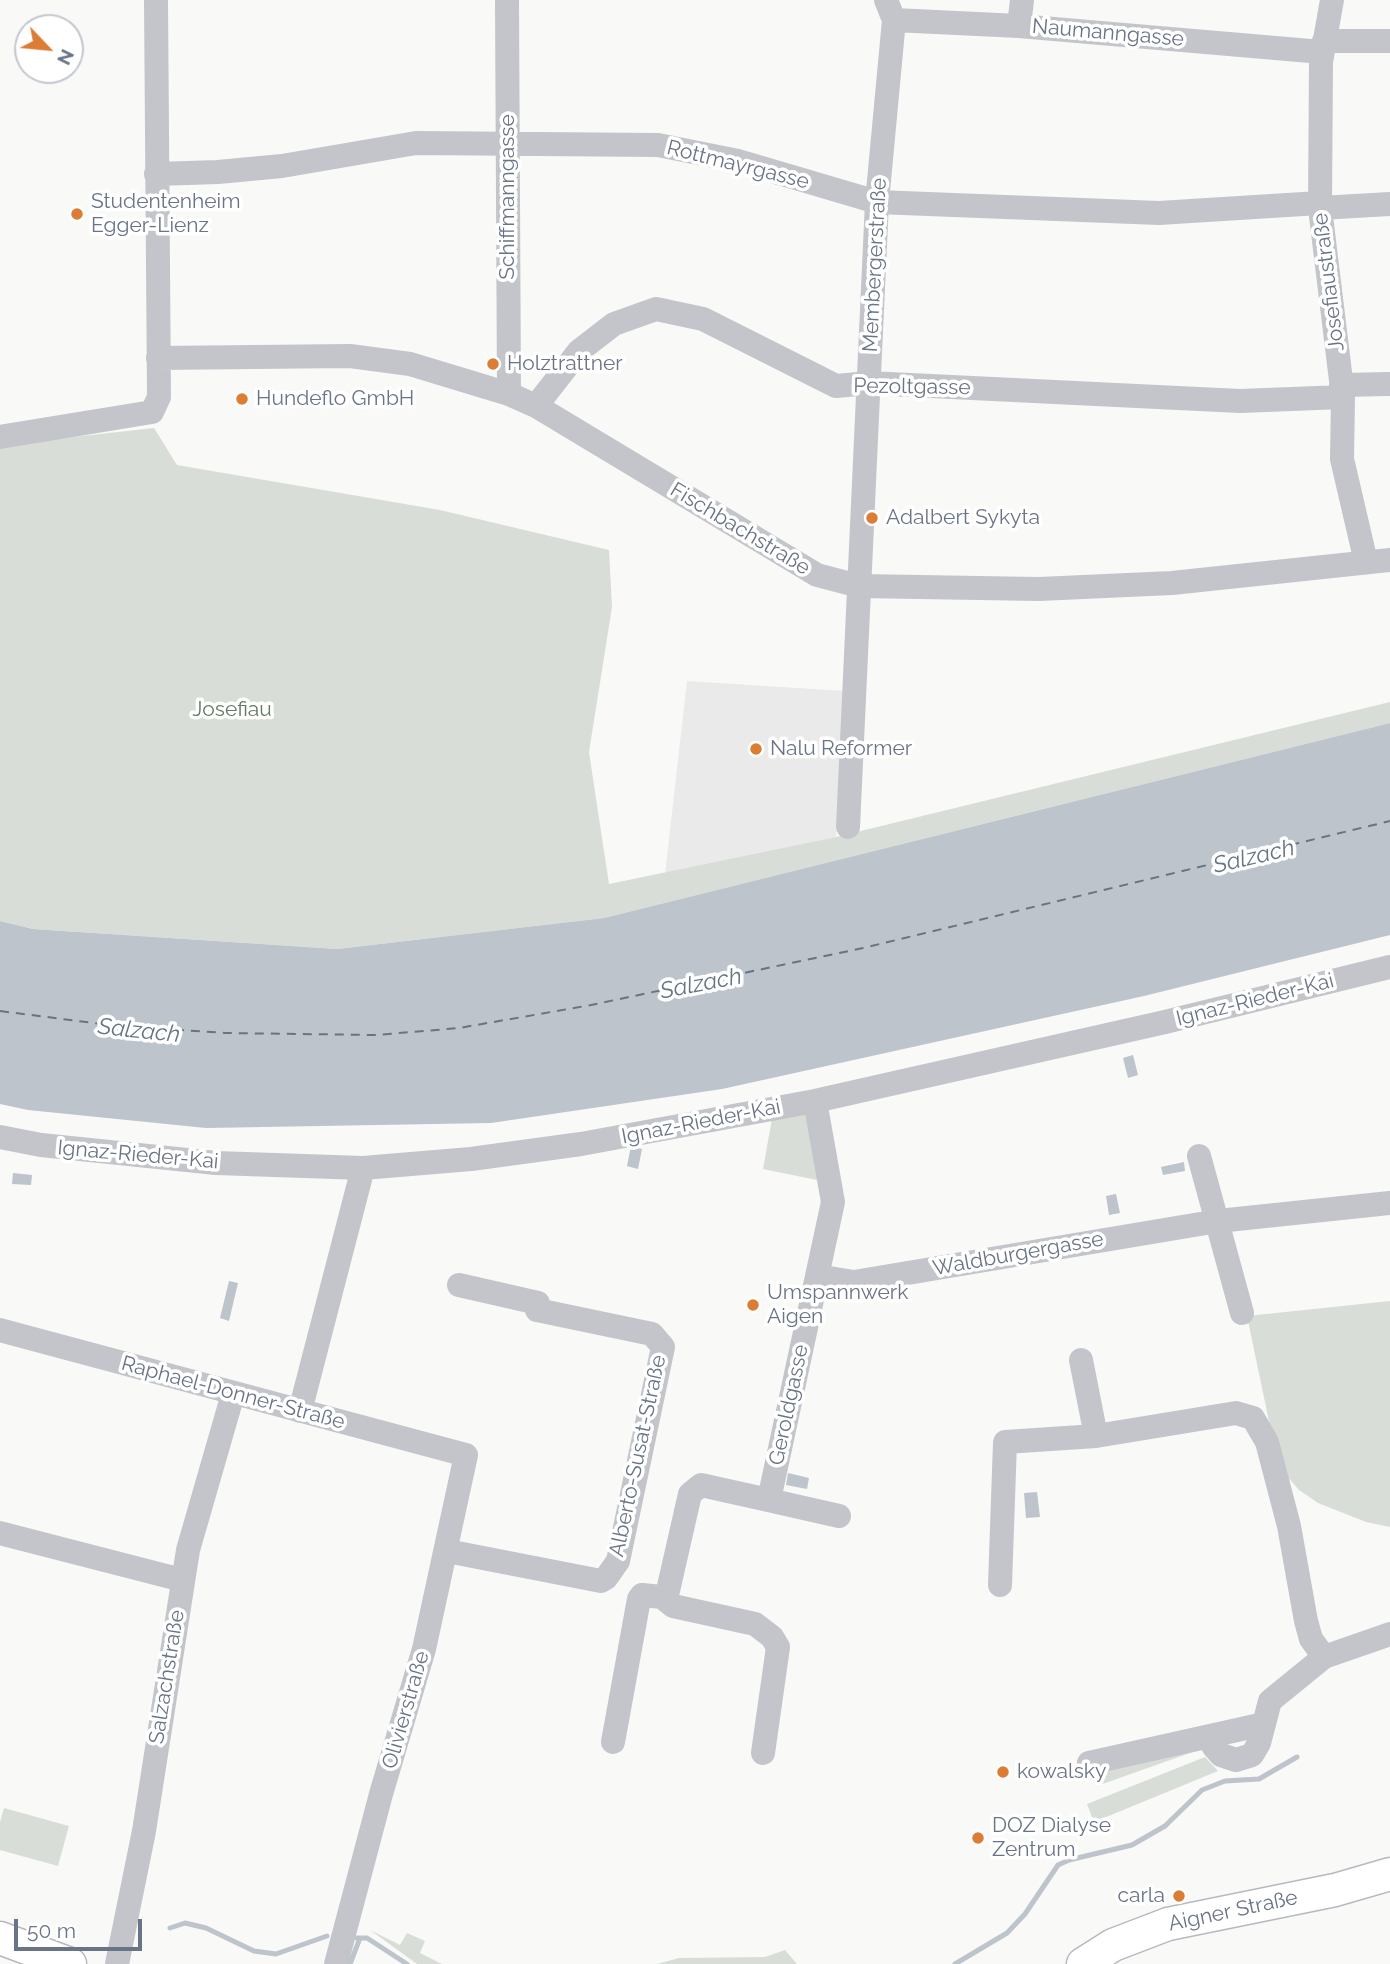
<!DOCTYPE html>
<html>
<head>
<meta charset="utf-8">
<style>
  body { margin:0 }
  #map { position:relative; width:1390px; height:1964px; overflow:hidden; background:#f9f9f7; font-family:Raleway,sans-serif }
  canvas { display:block }
  .north { position:absolute; left:14px; top:14px; width:70px; height:70px; box-sizing:border-box; background:#fff; border:2px solid #c3c7cf; border-radius:50%; rotate:116deg; font-size:19px; font-weight:700; line-height:28px; text-align:center; color:#6a7487 }
  .north::after { content:''; display:block; margin:auto; width:24px; height:32px; background:#dc7d35; clip-path:polygon(50% 0,100% 100%,50% 72%,0 100%) }
  .scale { position:absolute; left:14px; top:1919px; width:128px; height:32px; box-sizing:border-box; border:4px solid #6a7487; border-top:0; padding-left:9px; font-size:21px; line-height:24px; white-space:nowrap; color:#6a7487; -webkit-text-stroke:5px #fff; paint-order:stroke }
</style>
</head>
<body>
<div id="map">
<canvas width="1390" height="1964"></canvas>
<div class="north">N</div>
<div class="scale">50 m</div>
</div>
<script>
const context = document.querySelector('canvas').getContext('2d');
context.lineJoin = 'round';
function fillPath(path, color) { context.fillStyle = color; context.fill(path, 'evenodd'); }
const poly = rows => new Path2D(rows.map(r => 'M' + r).join(''));
function strokePath(path, color, width, dash) { context.strokeStyle = color; context.lineWidth = width; context.lineCap = dash ? 'butt' : 'round'; context.setLineDash(dash || []); context.stroke(path); }
function drawText(font, color, halo, rows, align = 'center') {
  context.font = font + ' Raleway,sans-serif'; context.lineWidth = 7; context.setLineDash([]); context.textBaseline = 'middle'; context.strokeStyle = halo; context.fillStyle = color; for (const [text, x, y, turn = 0] of rows) {
    context.save(); context.translate(x, y); context.rotate((+turn || 0) * Math.PI / 180); context.textAlign = isNaN(turn) ? turn : align; if (halo) context.strokeText(text, 0, 0); context.fillText(text, 0, 0); context.restore();
  }
}
const built = poly([
  [687,681,845,691,836,837,665,874]
]);
const green = poly([
  [154,428,177,465,440,510,609,550,612,607,589,752,609,884,836,837,1390,702,1390,723,604,918,337,949,33,929,0,921,0,445],
  [806,1110,822,1181,763,1169,773,1113],
  [1390,1301,1390,1527,1366,1522,1318,1503,1299,1490,1286,1475,1276,1455,1247,1316],
  [1221,1742,1097,1786,1091,1767],
  [1205,1757,1218,1771,1094,1822,1087,1804],
  [4,1808,69,1826,58,1866,0,1850,0,1822],
  [370,1930,400,1945,407,1933,425,1941,420,1953,442,1964,417,1964],
  [785,1950,797,1964,657,1964,679,1958,765,1957]
]);
const water = poly([
  [1390,723,1390,935,1144,996,722,1089,491,1123,206,1128,28,1110,0,1104,0,921,33,929,337,949,604,918],
  [1133,1055,1138,1075,1128,1078,1123,1058],
  [631,1146,642,1149,638,1169,627,1166],
  [1184,1162,1185,1171,1163,1175,1161,1167],
  [13,1173,32,1175,31,1185,12,1184],
  [1116,1194,1120,1213,1109,1215,1106,1196],
  [229,1281,238,1283,229,1321,220,1318],
  [788,1473,809,1478,807,1489,786,1485],
  [1037,1492,1040,1517,1026,1518,1024,1493]
]);
const stream = poly([
  [170,1928,185,1923,206,1928,254,1951,276,1954,327,1936],
  [357,1938,367,1938,407,1964],
  [350,1964,360,1938],
  [955,1964,1007,1933,1025,1914,1058,1865,1069,1860,1132,1845,1165,1826,1202,1790,1225,1781,1259,1779,1297,1757]
]);
const ferry = poly([
  [0,1011,109,1025,225,1033,376,1035,459,1028,591,1005,863,948,1390,821]
]);
const minor = poly([
  [507,0,509,394],
  [1332,0,1321,62,1320,208,1343,397,1342,459,1366,562],
  [894,20,1019,26,1322,52],
  [1019,26,1022,0],
  [1324,41,1390,41],
  [156,174,218,172,282,166,416,143,658,145,738,161,877,202,1159,213,1319,203],
  [1320,208,1390,204],
  [158,358,350,356,410,364,509,394,536,406,817,575,859,586,1039,589,1172,583,1390,560],
  [1341,385,1390,384],
  [536,406,579,351,614,324,656,309,703,319,836,386,869,383,1240,401,1343,397],
  [0,437,152,412,159,397,156,0],
  [848,827,877,202,894,20,886,0],
  [0,1137,41,1145,216,1163,363,1168,471,1159,581,1144,815,1101,1165,1022,1390,967],
  [1199,1156,1242,1313],
  [817,1276,854,1282,1218,1221,1390,1203],
  [0,1330,466,1455,424,1649,381,1794,336,1964],
  [1081,1360,1096,1436],
  [300,1411,363,1168],
  [764,1499,839,1516],
  [0,1533,182,1580],
  [447,1551,601,1581,606,1578,618,1561,663,1347,652,1334,537,1310,538,1303,459,1285],
  [1000,1585,1005,1442,1096,1436,1236,1413,1253,1418,1267,1442,1289,1526,1306,1621,1311,1639,1324,1657,1390,1634],
  [662,1597,673,1606,755,1624,772,1637,778,1647,763,1753],
  [613,1742,639,1599,642,1595,662,1597,667,1595,690,1494,701,1485,764,1499,770,1495,833,1202,815,1101],
  [1213,1746,1221,1755,1236,1760,1252,1755,1259,1743,1270,1701,1324,1657],
  [1089,1763,1264,1724],
  [117,1964,144,1831,188,1550,233,1394]
]);
const major = poly([
  [0,1938,70,1964],
  [1083,1964,1113,1945,1168,1924,1335,1890,1390,1874]
]);
const markers = [
  [77,214,7,"#dc7d35"],
  [493,364,7,"#dc7d35"],
  [242,399,7,"#dc7d35"],
  [872,518,7,"#dc7d35"],
  [756,749,7,"#dc7d35"],
  [753,1305,7,"#dc7d35"],
  [1003,1772,7,"#dc7d35"],
  [978,1838,7,"#dc7d35"],
  [1179,1896,7,"#dc7d35"]
];
const streetNames = [
  ["Naumanngasse",1108,33,5],
  ["Rottmayrgasse",738,165,14],
  ["Schiffmanngasse",508,197,-90],
  ["Membergerstraße",875,265,-87],
  ["Josefiaustraße",1329,282,-97],
  ["Pezoltgasse",912,387,1],
  ["Fischbachstraße",740,529,31],
  ["Ignaz-Rieder-Kai",1255,1000,-14],
  ["Ignaz-Rieder-Kai",701,1122,-11],
  ["Ignaz-Rieder-Kai",138,1155,5],
  ["Waldburgergasse",1018,1254,-10],
  ["Raphael-Donner-Straße",233,1393,15],
  ["Geroldgasse",789,1405,-78],
  ["Alberto-Susat-Straße",638,1456,-78],
  ["Salzachstraße",167,1677,-81],
  ["Olivierstraße",406,1710,-74],
  ["Aigner Straße",1233,1911,-12]
];
const poiNames = [
  ["Studentenheim",91,202],
  ["Egger-Lienz",91,226],
  ["Holztrattner",507,364],
  ["Hundeflo GmbH",256,399],
  ["Adalbert Sykyta",886,518],
  ["Nalu Reformer",770,749],
  ["Umspannwerk",767,1293],
  ["Aigen",767,1317],
  ["kowalsky",1017,1772],
  ["DOZ Dialyse",992,1826],
  ["Zentrum",992,1850],
  ["carla",1165,1896,"right"]
];
const parkNames = [
  ["Josefiau",232,710]
];
const waterNames = [
  ["Salzach",1254,857,-13],
  ["Salzach",701,984,-11],
  ["Salzach",139,1031,6]
];
fillPath(built, '#eaeaeb');
fillPath(green, '#d8ded7');
fillPath(water, '#bdc4cb');
strokePath(stream, '#bdc4cb', 5);
strokePath(ferry, '#667582', 2, [9, 7]);
strokePath(major, '#b6b9be', 35);
strokePath(minor, '#c3c5ca', 24);
strokePath(major, '#fff', 32);
for (const [x, y, r, color] of markers) { const dot = new Path2D(); dot.arc(x, y, r, 0, 2 * Math.PI); context.fillStyle = color; context.fill(dot); strokePath(dot, '#fff', 2.5); }
drawText('21px', '#6a7487', '#fff', streetNames);
drawText('21px', '#6a7487', '#fff', poiNames, 'left');
drawText('21px', '#657965', '#fff', parkNames);
drawText('italic 23px', '#667582', '#fff', waterNames);
</script>
</body>
</html>
